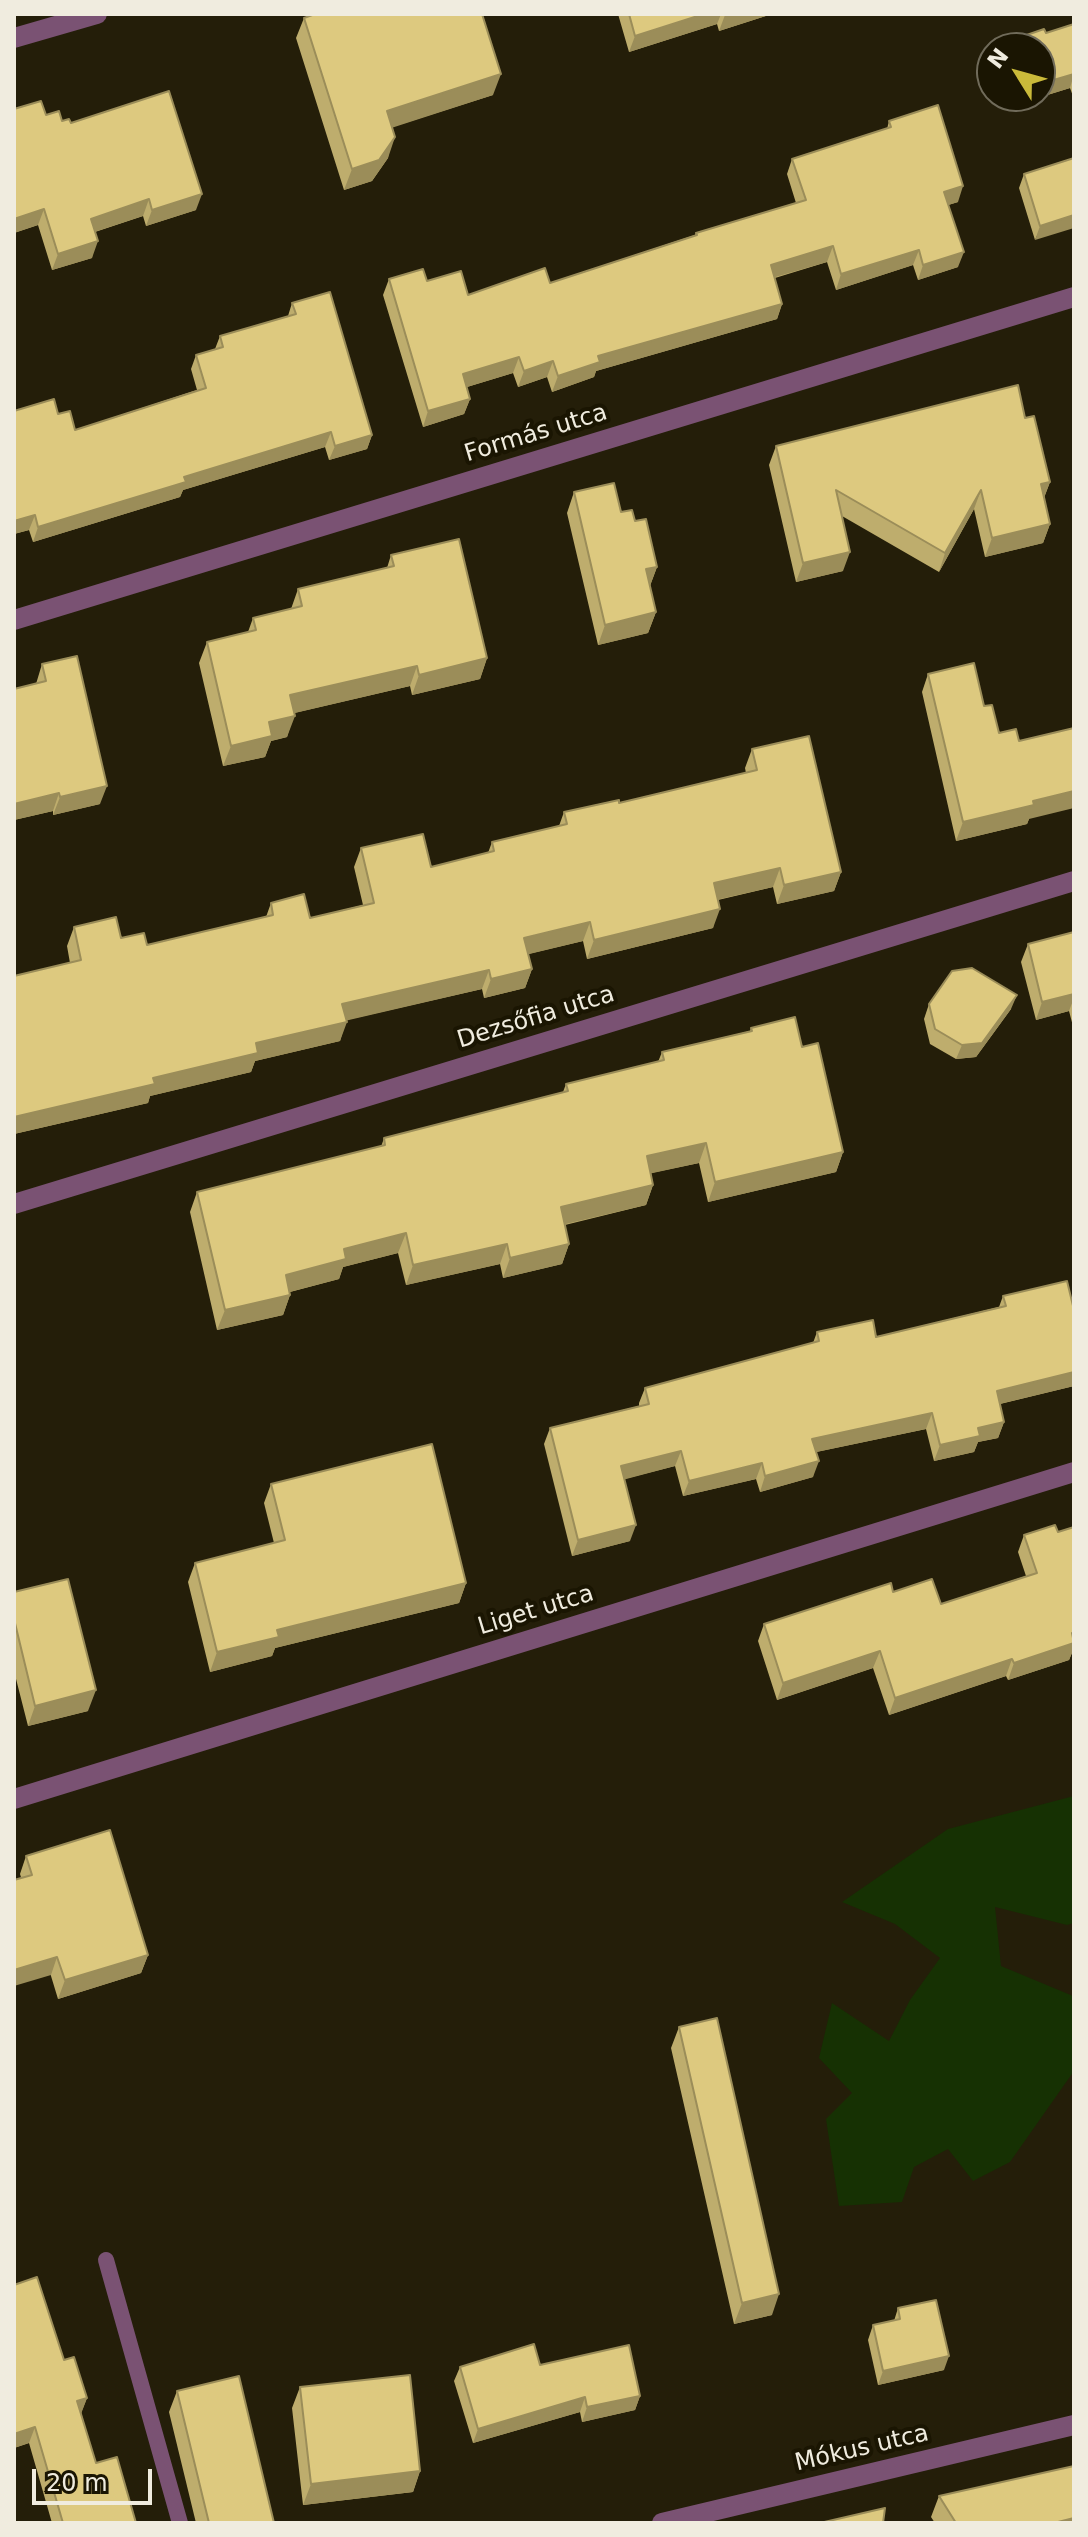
<!DOCTYPE html>
<html>
<head>
<meta charset="utf-8">
<style>
  body { margin:0 }
  #map { position:relative; width:1088px; height:2537px; overflow:hidden; background:#241e09; font-family:"DejaVu Sans",sans-serif }
  canvas { display:block }
  .frame { position:absolute; inset:0; border:16px solid #f0ecdf; pointer-events:none }
  .north { position:absolute; left:976px; top:32px; width:80px; height:80px; box-sizing:border-box; background:#1a1502; border:2px solid #706b5a; border-radius:50%; rotate:307deg; font-size:22px; font-weight:700; line-height:32px; text-align:center; color:#f0ecdf }
  .north::after { content:''; display:block; margin:auto; width:28px; height:36px; background:#caba3a; clip-path:polygon(50% 0,100% 100%,50% 72%,0 100%) }
  .scale { position:absolute; left:32px; top:2469px; width:120px; height:36px; box-sizing:border-box; border:4px solid #f0ecdf; border-top:0; padding-left:10px; font-size:24px; line-height:28px; white-space:nowrap; color:#f0ecdf; -webkit-text-stroke:6px #1a1502; paint-order:stroke }
</style>
</head>
<body>
<div id="map">
<canvas width="1088" height="2537"></canvas>
<div class="frame"></div>
<div class="north">N</div>
<div class="scale">20 m</div>
</div>
<script>
const context = document.querySelector('canvas').getContext('2d');
context.lineJoin = 'round';
function fillPath(path, color) { context.fillStyle = color; context.fill(path, 'evenodd'); }
const poly = rows => new Path2D(rows.map(r => 'M' + r).join(''));
function strokePath(path, color, width, dash) { context.strokeStyle = color; context.lineWidth = width; context.lineCap = dash ? 'butt' : 'round'; context.setLineDash(dash || []); context.stroke(path); }
function drawText(font, color, halo, rows, align = 'center') {
  context.font = font + ' "DejaVu Sans",sans-serif'; context.lineWidth = 8; context.setLineDash([]); context.textBaseline = 'middle'; context.strokeStyle = halo; context.fillStyle = color; for (const [text, x, y, turn = 0] of rows) {
    context.save(); context.translate(x, y); context.rotate((+turn || 0) * Math.PI / 180); context.textAlign = isNaN(turn) ? turn : align; if (halo) context.strokeText(text, 0, 0); context.fillText(text, 0, 0); context.restore();
  }
}
const green = poly([
  [1074,1796,1074,1923,1067,1925,995,1907,1001,1966,1073,1996,1074,2071,1010,2162,973,2181,948,2149,914,2167,902,2202,839,2206,826,2119,852,2093,819,2058,832,2003,889,2041,910,2000,940,1958,895,1924,842,1902,948,1829]
]);
const service = poly([
  [106,2260,180,2523]
]);
const minor = poly([
  [14,38,97,14],
  [14,620,1074,297],
  [14,1204,1074,881],
  [14,1799,1074,1472],
  [662,2523,1074,2425]
]);
const wall = poly([
  [618,14,772,14,719,31,717,24,629,52],
  [304,18,493,95,392,127,388,158,372,181,344,190,296,38],
  [1074,24,1074,99,1070,88,1002,109,998,96,1040,96,1040,48,992,48,992,77,987,61,992,47,1046,33],
  [14,109,46,115,71,123,196,210,146,226,143,216,95,232,92,258,52,270,38,225,14,233],
  [889,121,958,202,948,205,958,267,918,280,913,265,836,290,827,262,775,278,782,304,777,319,596,371,594,377,552,392,547,377,518,387,513,373,467,387,470,399,464,414,423,427,383,295,389,279,427,281,468,295,550,283,695,235,696,233,796,203,787,174,792,159,887,129],
  [1074,158,1035,240,1019,188,1024,174],
  [292,303,372,435,367,449,329,460,325,447,183,490,180,497,33,542,29,530,14,534,14,411,58,414,75,430,197,390,191,369,196,355,215,349,220,336,288,316],
  [1025,418,1050,482,1044,498,1050,524,1043,543,985,557,974,509,939,572,842,516,843,571,796,582,769,465,776,446],
  [574,492,621,512,635,521,657,567,650,586,656,612,648,633,598,645,567,513],
  [391,555,487,658,480,679,412,695,410,686,294,713,287,737,271,741,265,757,223,766,199,663,207,642,248,632,253,618,291,609,298,589,387,568],
  [42,664,100,804,53,815,53,811,14,820,14,689,36,684],
  [928,674,984,706,999,733,1029,819,1027,824,956,841,922,692],
  [752,749,841,872,834,891,777,904,773,887,718,900,713,928,587,959,583,941,528,954,532,969,525,988,484,998,482,989,346,1020,340,1041,255,1061,251,1072,150,1096,148,1103,14,1134,14,976,70,963,67,946,74,927,147,945,266,917,271,903,310,918,363,905,354,867,361,848,431,867,488,853,492,842,559,826,564,812,619,803,746,773,745,768],
  [1074,932,1074,1030,1069,1011,1036,1020,1021,962,1028,944],
  [929,1004,1011,1009,976,1057,956,1059,930,1044,924,1019],
  [751,1028,802,1047,843,1152,836,1172,708,1202,699,1163,651,1173,653,1185,646,1205,565,1225,569,1244,562,1264,503,1278,500,1264,406,1285,398,1253,343,1267,339,1279,290,1292,290,1295,283,1315,217,1330,190,1212,197,1192,381,1147,384,1138,563,1092,566,1084,658,1062,662,1052,750,1031],
  [1003,1296,1074,1386,1000,1404,1004,1422,998,1438,978,1442,974,1452,934,1461,926,1429,816,1452,813,1477,760,1492,756,1479,683,1496,675,1466,624,1479,630,1541,572,1556,544,1444,550,1428,639,1406,639,1403,645,1388,813,1343,817,1332,876,1337,999,1307],
  [271,1484,466,1583,459,1603,275,1648,272,1656,210,1672,188,1582,195,1563,274,1543,264,1503],
  [1074,1527,1074,1648,1069,1660,1008,1680,1006,1676,889,1715,873,1668,777,1700,758,1641,764,1624,893,1592,941,1604,1026,1576,1018,1552,1024,1535,1058,1532],
  [14,1592,88,1711,28,1726,14,1671],
  [26,1856,148,1955,141,1973,58,1999,20,1874],
  [679,2027,772,2315,734,2324,671,2048],
  [14,2285,64,2360,87,2398,81,2413,96,2463,136,2523,52,2523,29,2443,14,2448],
  [898,2308,944,2370,878,2385,868,2340,873,2325,894,2321],
  [540,2365,640,2396,635,2410,582,2422,580,2412,473,2443,454,2381,460,2367],
  [300,2387,420,2471,413,2492,303,2505,292,2408],
  [177,2391,274,2523,196,2523,169,2412],
  [939,2496,1074,2523,935,2523,931,2517]
]);
const shadedWall = poly([
  [704,14,721,14,717,24,629,52,635,36],
  [729,14,772,14,719,31,725,15],
  [501,74,493,95,379,132,387,111],
  [1074,74,1070,88,1002,109,1007,96,1040,96,1040,84],
  [395,137,388,158,372,181,344,190,352,169],
  [963,186,958,202,939,208,944,192],
  [202,194,196,210,146,226,152,210],
  [149,199,143,216,85,235,91,219],
  [44,209,38,225,14,233,14,219],
  [1074,215,1074,228,1035,240,1040,226],
  [98,241,92,258,52,270,58,254],
  [833,246,827,262,765,280,771,265],
  [919,250,913,265,836,290,841,274],
  [964,252,958,267,918,280,923,265],
  [782,304,777,319,596,371,594,377,552,392,558,376,598,356],
  [519,357,513,373,457,390,463,374],
  [553,361,547,377,518,387,524,371],
  [470,399,464,414,423,427,428,411],
  [331,432,325,447,183,490,180,497,33,542,38,527,184,477],
  [372,435,367,449,329,460,335,446],
  [1050,482,1043,500,1041,484],
  [981,490,974,509,939,572,945,553],
  [35,515,29,530,14,534,14,521],
  [1050,524,1043,543,985,557,992,538],
  [850,552,843,571,796,582,803,563],
  [657,567,649,588,646,569],
  [656,612,648,633,598,645,605,625],
  [487,658,480,679,412,695,419,675],
  [417,666,410,686,282,716,290,695],
  [295,716,287,737,271,741,265,757,223,766,231,746,269,722],
  [107,786,100,804,53,815,60,797],
  [1074,791,1074,808,1029,819,1027,824,956,841,963,822,1033,801],
  [59,793,53,811,14,820,14,804],
  [780,868,773,887,707,902,714,883],
  [841,872,834,891,777,904,784,885],
  [720,909,713,928,587,959,594,940],
  [590,922,583,941,517,957,524,938],
  [532,969,525,988,484,998,491,979],
  [489,970,482,989,336,1023,342,1004],
  [1074,994,1074,998,1069,1011,1036,1020,1042,1002],
  [1017,995,1011,1009,976,1057,956,1059,962,1045],
  [347,1022,340,1041,255,1061,251,1072,150,1096,148,1103,14,1134,14,1117,153,1078,256,1043],
  [706,1143,699,1163,639,1176,647,1156],
  [843,1152,836,1172,708,1202,715,1182],
  [653,1185,646,1205,553,1227,561,1207],
  [406,1233,398,1253,343,1267,339,1279,278,1295,286,1275,344,1249],
  [507,1244,500,1264,406,1285,413,1265],
  [569,1244,562,1264,503,1278,510,1258],
  [290,1295,283,1315,217,1330,225,1310],
  [1074,1372,1074,1386,991,1406,997,1391],
  [932,1413,926,1429,807,1454,812,1439],
  [1004,1422,998,1438,978,1442,974,1452,934,1461,940,1445,978,1428],
  [681,1451,675,1466,615,1482,621,1466],
  [819,1461,813,1477,760,1492,765,1476],
  [762,1463,756,1479,683,1496,689,1481],
  [636,1525,630,1541,572,1556,578,1540],
  [466,1583,459,1603,275,1648,272,1656,210,1672,217,1652,277,1630],
  [1074,1633,1074,1648,1069,1660,1008,1680,1014,1663],
  [880,1651,873,1668,777,1700,783,1683],
  [1012,1659,1006,1676,889,1715,895,1698],
  [96,1690,88,1711,28,1726,35,1706],
  [148,1955,141,1973,58,1999,65,1980],
  [57,1957,51,1975,14,1986,14,1970],
  [779,2294,772,2315,734,2324,742,2303],
  [949,2356,944,2370,878,2385,883,2371],
  [640,2396,635,2410,582,2422,587,2407],
  [585,2397,580,2412,473,2443,478,2429],
  [87,2398,81,2414,77,2401],
  [35,2427,29,2443,14,2448,14,2434],
  [420,2471,413,2492,303,2505,311,2484],
  [1074,2518,1074,2523,1054,2523,1058,2521]
]);
const building = poly([
  [315,14,482,14,501,74,387,111,395,137,379,160,352,169,304,18,315,14],
  [629,14,704,14,635,36,629,14],
  [1074,24,1074,74,1040,84,1040,48,993,48,992,47,1044,29,1046,33,1074,24],
  [169,91,202,194,152,210,149,199,91,219,98,241,58,254,44,209,14,219,14,109,41,101,46,115,59,111,62,121,69,119,71,123,169,91],
  [938,105,963,186,944,192,964,252,923,265,919,250,841,274,833,246,771,265,782,304,598,356,600,362,558,376,553,361,524,371,519,357,463,374,470,399,428,411,389,279,423,269,427,281,461,271,468,295,545,268,550,283,697,235,696,233,806,200,792,159,891,127,889,121,938,105],
  [1074,158,1074,215,1040,226,1024,174,1074,158],
  [330,292,372,435,335,446,331,432,184,477,186,482,38,527,35,515,14,521,14,411,54,399,58,414,70,411,75,430,206,388,196,355,223,347,220,336,296,314,292,303,330,292],
  [1018,385,1025,418,1034,416,1050,482,1041,484,1050,524,992,538,981,490,945,553,836,490,850,552,803,563,776,446,1018,385],
  [614,483,621,512,632,510,635,521,646,519,657,567,646,569,656,612,605,625,574,492,614,483],
  [459,539,487,658,419,675,417,666,290,695,295,716,269,722,272,736,231,746,207,642,256,630,253,618,302,606,298,589,394,566,391,555,459,539],
  [77,656,107,786,60,797,59,793,14,804,14,689,46,681,42,664,77,656],
  [974,663,984,706,992,705,999,733,1016,729,1019,741,1074,728,1074,791,1033,801,1034,805,963,822,928,674,974,663],
  [809,736,841,872,784,885,780,868,714,883,720,909,594,940,590,922,524,938,532,969,491,979,489,970,342,1004,347,1022,256,1043,258,1053,153,1078,155,1084,14,1117,14,976,81,960,74,927,116,917,121,938,144,933,147,945,273,915,271,903,304,894,310,918,374,903,361,848,423,834,431,867,494,851,492,842,567,824,564,812,619,800,619,803,757,770,752,749,809,736],
  [1074,932,1074,994,1042,1002,1028,944,1074,932],
  [972,968,1017,995,982,1043,962,1045,935,1029,929,1004,952,971,972,968],
  [795,1017,802,1047,818,1043,843,1152,715,1182,706,1143,647,1156,653,1185,561,1207,569,1244,510,1258,507,1244,413,1265,406,1233,344,1249,346,1259,286,1275,290,1295,225,1310,197,1192,385,1145,384,1138,568,1091,566,1084,664,1060,662,1052,752,1031,751,1028,795,1017],
  [1067,1281,1074,1310,1074,1372,997,1391,1004,1422,978,1428,980,1436,940,1445,932,1413,812,1439,819,1461,765,1476,762,1463,689,1481,681,1451,621,1466,636,1525,578,1540,550,1428,649,1404,645,1388,819,1341,817,1332,873,1320,876,1337,1006,1306,1003,1296,1067,1281],
  [432,1444,466,1583,277,1630,279,1637,217,1652,195,1563,285,1540,271,1484,432,1444],
  [1055,1525,1058,1532,1074,1527,1074,1633,1072,1633,1074,1643,1014,1663,1012,1659,895,1698,880,1651,783,1683,764,1624,891,1583,893,1592,932,1579,941,1604,1037,1573,1024,1535,1055,1525],
  [68,1579,96,1690,35,1706,14,1619,14,1592,68,1579],
  [110,1830,148,1955,65,1980,57,1957,14,1970,14,1880,32,1875,26,1856,110,1830],
  [717,2018,779,2294,742,2303,679,2027,717,2018],
  [37,2277,64,2360,74,2357,87,2398,77,2401,96,2463,117,2457,136,2523,63,2523,35,2427,14,2434,14,2285,37,2277],
  [936,2300,949,2356,883,2371,873,2325,900,2319,898,2308,936,2300],
  [534,2344,540,2365,629,2345,640,2396,587,2407,585,2397,478,2429,460,2367,534,2344],
  [410,2375,420,2471,311,2484,300,2387,410,2375],
  [239,2376,274,2523,209,2523,177,2391,239,2376],
  [1074,2466,1074,2518,1054,2523,956,2523,939,2496,1074,2466],
  [885,2508,883,2523,820,2523,885,2508]
]);
const streetNames = [
  ["Formás utca",536,434,-17],
  ["Dezsőfia utca",536,1018,-17],
  ["Liget utca",536,1611,-17],
  ["Mókus utca",862,2449,-13]
];
fillPath(green, '#163103');
strokePath(service, '#7a5273', 16);
strokePath(minor, '#7a5273', 20);
fillPath(wall, '#bead6d');
fillPath(shadedWall, '#9b8d59');
fillPath(building, '#ddc97f');
strokePath(building, '#9b8d59', 2);
drawText('24px', '#f0ecdf', '#1a1502', streetNames);
</script>
</body>
</html>
